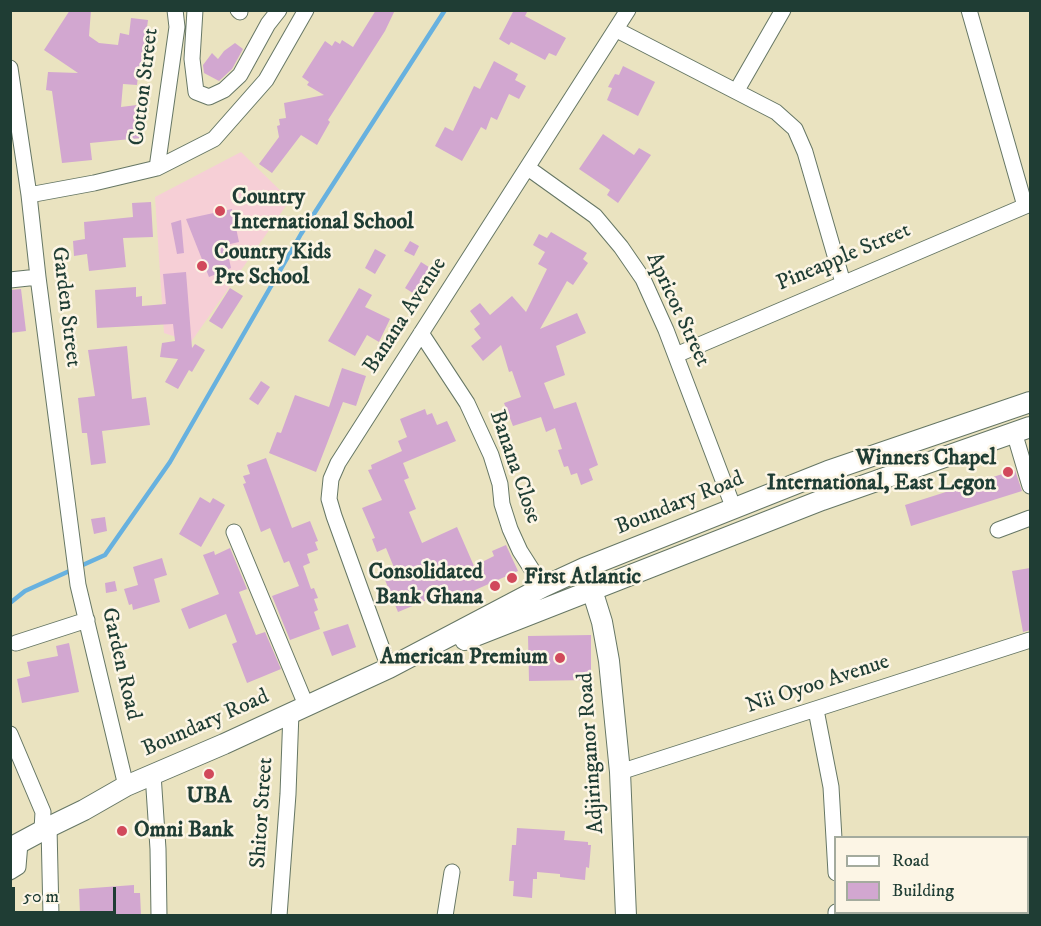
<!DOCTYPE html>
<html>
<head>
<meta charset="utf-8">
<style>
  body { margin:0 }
  #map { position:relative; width:1041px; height:926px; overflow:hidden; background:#eae3c0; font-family:"IM FELL DW Pica",serif }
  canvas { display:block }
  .frame { position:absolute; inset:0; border:12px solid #1f3d34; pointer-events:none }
  .legend { position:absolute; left:834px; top:836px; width:195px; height:78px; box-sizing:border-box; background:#fcf5e5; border:2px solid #a4ab9e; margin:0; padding:8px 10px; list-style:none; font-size:18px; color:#1f3d34 }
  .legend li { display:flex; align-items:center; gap:12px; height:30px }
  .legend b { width:30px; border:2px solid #a4ab9e }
  .scale { position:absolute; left:12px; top:887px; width:104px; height:27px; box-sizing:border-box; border:3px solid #1f3d34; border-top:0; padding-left:8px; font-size:18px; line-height:21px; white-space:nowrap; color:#1f3d34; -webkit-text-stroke:4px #fcf5e5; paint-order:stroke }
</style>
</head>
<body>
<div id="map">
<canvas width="1041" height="926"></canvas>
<div class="frame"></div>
<ul class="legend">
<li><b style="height:8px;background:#fff"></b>Road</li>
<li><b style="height:16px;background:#d2a7d0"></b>Building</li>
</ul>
<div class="scale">50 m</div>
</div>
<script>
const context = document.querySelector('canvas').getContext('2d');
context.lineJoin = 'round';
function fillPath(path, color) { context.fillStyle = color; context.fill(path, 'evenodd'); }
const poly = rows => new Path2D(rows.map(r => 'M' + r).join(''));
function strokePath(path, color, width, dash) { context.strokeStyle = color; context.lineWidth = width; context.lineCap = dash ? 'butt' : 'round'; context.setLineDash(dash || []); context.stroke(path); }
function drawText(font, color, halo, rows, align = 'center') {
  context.font = font + ' "IM FELL DW Pica",serif'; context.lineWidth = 5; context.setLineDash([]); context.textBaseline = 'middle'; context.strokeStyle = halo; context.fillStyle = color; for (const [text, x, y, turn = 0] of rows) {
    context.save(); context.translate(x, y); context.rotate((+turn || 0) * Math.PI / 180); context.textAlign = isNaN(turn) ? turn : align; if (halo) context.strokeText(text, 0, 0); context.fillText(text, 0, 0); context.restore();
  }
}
const built = poly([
  [241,152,290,200,191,342,164,333,155,197]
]);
const stream = poly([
  [10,603,25,591,105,555,170,462,301,234,445,10]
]);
const building = poly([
  [70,10,91,10,89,36,99,43,118,45,120,33,129,35,131,18,148,20,145,42,152,42,149,61,143,60,142,67,139,66,137,85,123,84,121,107,137,105,141,138,90,143,92,160,62,163,52,91,46,90,48,72,78,73,44,50],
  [376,10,395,10,385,31,328,120,330,122,317,145,301,135,272,173,259,164,279,137,277,126,280,125,279,119,286,118,284,103,324,95,307,85,309,82,302,77,325,41,332,46,335,41,340,44,342,40,353,47],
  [514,10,528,10,525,16,566,38,556,56,549,53,545,60,511,42,509,45,499,39],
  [235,43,243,49,232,69,219,81,204,73,203,65,212,53,218,59,224,51],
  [494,61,518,74,515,80,526,86,519,99,509,94,497,120,491,117,486,130,481,127,462,161,435,146,445,127,453,131,474,86,480,89],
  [623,66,655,82,638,116,607,100,612,88,608,87,615,74,619,75],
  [603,134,634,155,639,148,651,155,618,203,607,195,610,190,579,169],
  [151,202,153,237,123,238,126,267,89,271,87,254,74,256,73,241,85,239,84,222,133,217,132,203],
  [232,209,239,242,226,245,231,268,209,277,186,219],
  [181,220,184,253,177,254,171,223],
  [551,232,587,253,583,259,588,263,573,285,567,281,540,329,577,313,586,333,556,346,565,375,544,383,554,409,576,402,598,465,589,469,593,480,581,485,577,473,571,475,568,466,564,467,558,450,562,449,555,428,546,432,541,417,513,426,504,403,521,397,512,371,509,372,501,345,483,361,471,346,481,338,474,329,480,324,470,311,480,303,490,315,512,296,526,312,547,269,538,264,545,252,533,245,539,234,547,238],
  [410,241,419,246,414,256,404,251],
  [375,249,386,255,375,274,365,268],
  [421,262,435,271,419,297,405,288],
  [186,272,192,348,195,344,205,350,192,372,189,370,178,389,165,382,178,359,160,357,162,343,175,341,173,324,97,328,95,290,136,287,136,297,142,296,142,306,166,304,163,274],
  [230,288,243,296,222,329,209,321],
  [359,288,372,295,365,307,390,319,379,342,367,335,355,356,328,341],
  [21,289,26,331,10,333,10,290],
  [127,346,132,399,146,397,150,425,102,431,106,463,91,465,87,433,82,433,78,398,95,396,88,350],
  [342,368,366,376,356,406,343,402,316,472,269,453,277,432,281,433,295,395,329,407],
  [261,381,270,387,258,405,249,399],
  [425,409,427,415,432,413,437,425,447,421,456,441,403,463,409,478,404,480,416,509,409,512,422,543,457,527,474,566,494,556,492,551,506,545,518,571,448,602,444,593,398,612,383,575,395,570,386,548,377,552,372,539,375,538,362,508,382,500,368,470,372,469,371,465,402,451,398,441,407,437,400,419],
  [266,458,292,528,310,521,318,541,315,542,318,550,307,554,310,563,303,566,311,589,314,588,318,598,314,599,318,610,314,612,320,629,290,640,272,596,299,586,289,561,284,563,270,528,261,532,243,484,246,483,243,476,250,474,247,465],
  [1015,470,1022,491,911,526,905,505],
  [200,497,210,503,213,498,225,505,201,547,179,534],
  [105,517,107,531,94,534,91,519],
  [230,548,247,589,239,592,256,635,265,632,281,669,247,683,232,644,237,642,226,614,189,629,181,609,219,594,203,555,214,551,215,555],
  [162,558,167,575,154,579,160,602,133,610,132,604,129,605,124,589,138,585,133,567],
  [1030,568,1030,630,1023,632,1012,571],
  [115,581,117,591,106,593,105,583],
  [348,624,356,647,332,656,323,632],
  [591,635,591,680,529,681,528,636],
  [69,643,79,692,22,703,17,679,30,676,27,662,58,656,56,646],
  [517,828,565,831,564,840,588,842,588,845,591,845,589,868,586,867,585,880,560,877,560,874,537,872,537,879,533,879,532,898,513,896,514,881,509,881,512,845,516,845],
  [134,885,134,893,140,893,141,915,80,914,79,889]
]);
const minor = poly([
  [195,10,192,59,196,92,209,97,224,90,240,75,268,24,279,10],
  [238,10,240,12],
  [969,10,1025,206],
  [617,30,776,112,795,129,805,152,843,283],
  [10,68,29,195,38,277,78,585,126,786],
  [737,90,783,10],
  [157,168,177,27,175,10],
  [528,168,595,216,621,247,643,279,666,330,734,509],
  [29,195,94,183,157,168,214,139,266,80,306,10],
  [10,280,38,277],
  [421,333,467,403,491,455,500,484,502,504,510,529,520,551,543,587],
  [676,355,1030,204],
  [1014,432,1030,486],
  [998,530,1030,518],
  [234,532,306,705],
  [16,643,87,620],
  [389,668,334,516,329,499,331,479,338,463,628,10],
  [816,710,831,787,836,873],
  [10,734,43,812,42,830],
  [620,772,1030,640],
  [153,774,158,849,159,916],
  [49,827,51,916],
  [10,872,18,867,20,843],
  [1028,884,1030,884],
  [836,912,836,916],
  [279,916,288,794,291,712],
  [445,916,452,872],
  [989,916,989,912]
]);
const major = poly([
  [588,577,602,622,609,661,620,772,626,916],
  [465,640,822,500,1030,427],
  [10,848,49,827,84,810,126,786,224,744,389,668,543,587,584,568,828,471,1030,402]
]);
const markers = [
  [220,211,6,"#d1495b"],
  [202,266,6,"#d1495b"],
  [1008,472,6,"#d1495b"],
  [512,578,6,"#d1495b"],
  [495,586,6,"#d1495b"],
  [560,658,6,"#d1495b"],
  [209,774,6,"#d1495b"],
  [122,831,6,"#d1495b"]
];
const streetNames = [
  ["Cotton Street",145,87,-83],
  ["Pineapple Street",844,258,-23],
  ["Garden Street",65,307,83],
  ["Apricot Street",677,310,65],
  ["Banana Avenue",406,316,-57],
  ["Banana Close",514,467,71],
  ["Boundary Road",680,504,-22],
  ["Garden Road",120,664,77],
  ["Nii Oyoo Avenue",818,685,-18],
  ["Boundary Road",206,724,-24],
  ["Adjiringanor Road",592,753,-94],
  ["Shitor Street",263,813,-86]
];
const poiNames = [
  ["Country",232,198],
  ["International School",232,223],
  ["Country Kids",214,253],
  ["Pre School",214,278],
  ["Winners Chapel",996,459,"right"],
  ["International, East Legon",996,484,"right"],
  ["Consolidated",483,573,"right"],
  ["Bank Ghana",483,598,"right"],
  ["First Atlantic",524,578],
  ["American Premium",548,658,"right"],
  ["UBA",209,797,"center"],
  ["Omni Bank",134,831]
];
fillPath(built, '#f6cfd6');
strokePath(stream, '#67b1df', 4.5);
fillPath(building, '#d2a7d0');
strokePath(minor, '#667765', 17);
strokePath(major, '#667765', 22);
strokePath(minor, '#fff', 15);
strokePath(major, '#fff', 20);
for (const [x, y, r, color] of markers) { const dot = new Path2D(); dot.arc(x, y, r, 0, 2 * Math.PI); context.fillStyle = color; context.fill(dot); strokePath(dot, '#fcf5e5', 2); }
drawText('22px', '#1f3d34', '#fcf5e5', streetNames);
drawText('bold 22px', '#1f3d34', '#fcf5e5', poiNames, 'left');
</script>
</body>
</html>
